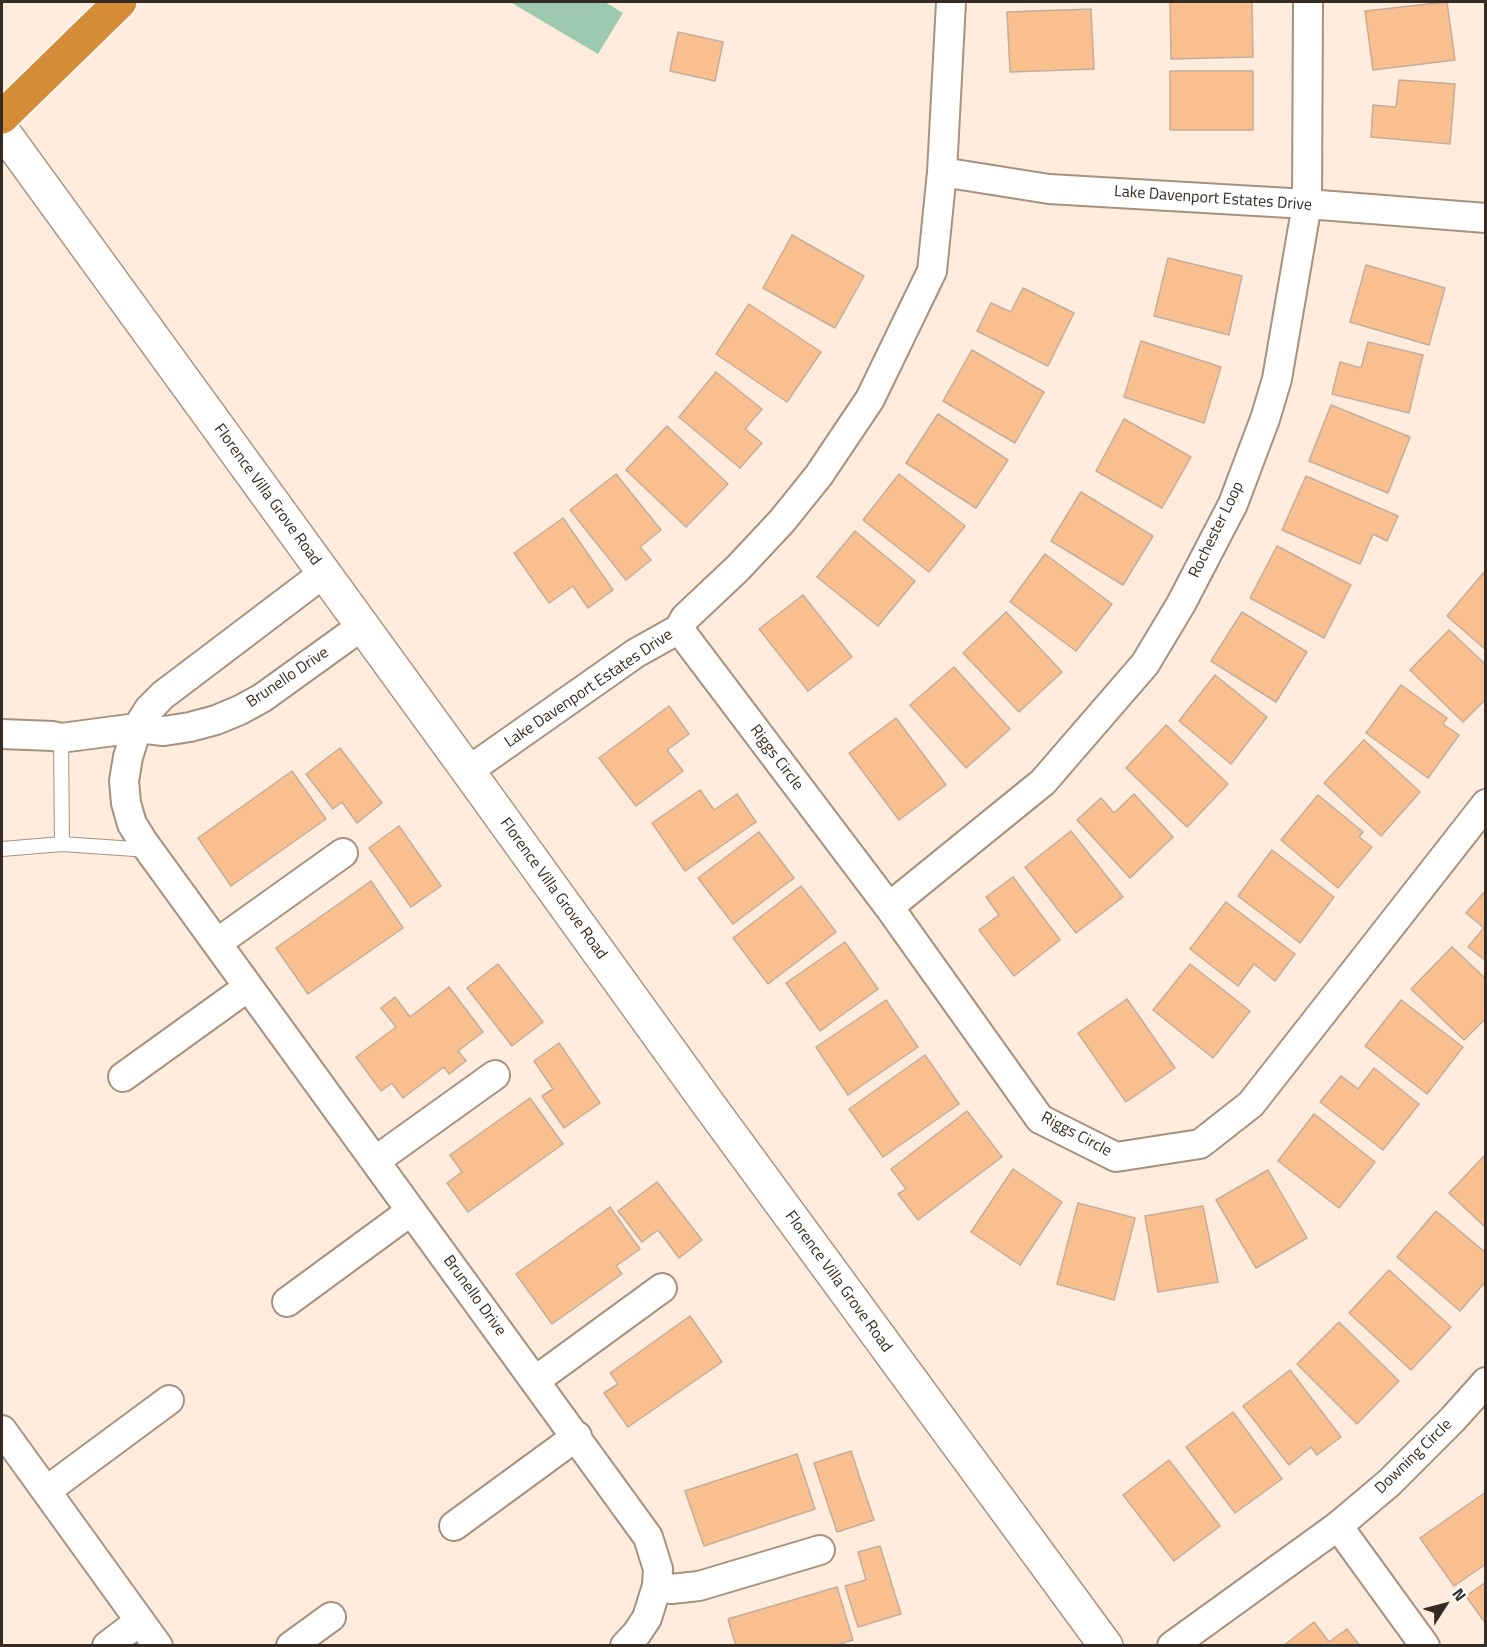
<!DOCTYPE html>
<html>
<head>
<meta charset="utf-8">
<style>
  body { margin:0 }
  #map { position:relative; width:1487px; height:1647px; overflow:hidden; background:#ffecdc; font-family:"Titillium Web",sans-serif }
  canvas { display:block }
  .frame { position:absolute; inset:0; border:3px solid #342b24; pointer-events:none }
  .north { position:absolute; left:1415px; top:1575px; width:60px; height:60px; -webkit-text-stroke:4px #fff; paint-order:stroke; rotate:54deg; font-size:16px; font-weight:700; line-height:24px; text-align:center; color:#342b24 }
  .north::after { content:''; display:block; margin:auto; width:21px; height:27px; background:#342b24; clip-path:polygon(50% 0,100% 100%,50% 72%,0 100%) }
</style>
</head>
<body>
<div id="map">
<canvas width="1487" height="1647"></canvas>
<div class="frame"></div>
<div class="north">N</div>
</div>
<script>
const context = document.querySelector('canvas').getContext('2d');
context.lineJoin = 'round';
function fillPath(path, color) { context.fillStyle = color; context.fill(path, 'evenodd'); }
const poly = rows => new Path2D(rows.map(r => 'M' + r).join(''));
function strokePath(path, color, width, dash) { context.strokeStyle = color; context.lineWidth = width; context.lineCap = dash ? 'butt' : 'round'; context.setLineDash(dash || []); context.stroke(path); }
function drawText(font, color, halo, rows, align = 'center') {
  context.font = font + ' "Titillium Web",sans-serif'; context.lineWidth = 4.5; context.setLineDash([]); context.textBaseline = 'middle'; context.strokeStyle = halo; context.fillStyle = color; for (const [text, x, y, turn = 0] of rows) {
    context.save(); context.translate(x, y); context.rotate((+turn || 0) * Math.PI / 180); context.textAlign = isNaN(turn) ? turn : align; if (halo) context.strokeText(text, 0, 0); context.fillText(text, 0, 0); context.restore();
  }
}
const green = poly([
  [510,2,605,2,623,13,598,54]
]);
const building = poly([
  [1170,2,1252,2,1253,57,1171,59,1170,2],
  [1447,2,1455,60,1373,70,1365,11,1447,2],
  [1091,9,1094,69,1010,72,1007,12,1091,9],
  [678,32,723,42,715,81,670,71,678,32],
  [1170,71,1253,71,1253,130,1170,130,1170,71],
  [1399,80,1455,84,1450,144,1371,137,1373,105,1396,107,1399,80],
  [792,235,864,276,835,328,763,288,792,235],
  [1168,258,1242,276,1229,335,1154,316,1168,258],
  [1366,265,1445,288,1429,345,1350,322,1366,265],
  [1023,288,1074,313,1048,366,977,331,991,303,1011,312,1023,288],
  [749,304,821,352,787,402,716,354,749,304],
  [1141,341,1221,367,1204,423,1124,397,1141,341],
  [1368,342,1423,355,1409,413,1332,394,1340,362,1361,368,1368,342],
  [972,350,1044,392,1015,443,943,401,972,350],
  [716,372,762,409,745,429,762,443,740,468,679,417,716,372],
  [1331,405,1410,437,1388,493,1309,461,1331,405],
  [938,414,1008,460,976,508,906,463,938,414],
  [1124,419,1191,457,1162,508,1096,471,1124,419],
  [667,426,728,484,686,527,626,470,667,426],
  [616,474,661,530,640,547,651,560,626,580,570,510,616,474],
  [899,474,965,526,929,572,863,520,899,474],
  [1306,476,1398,516,1387,541,1373,534,1360,564,1282,530,1306,476],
  [1081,492,1153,536,1123,585,1051,541,1081,492],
  [563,518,613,590,588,608,573,586,549,603,514,553,563,518],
  [855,531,915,581,878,626,817,577,855,531],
  [1277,546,1351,585,1324,638,1250,598,1277,546],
  [1045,554,1112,604,1076,651,1010,602,1045,554],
  [1485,571,1486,572,1486,650,1447,616,1485,571],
  [803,595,852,657,808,691,759,629,803,595],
  [1006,612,1062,672,1019,712,963,653,1006,612],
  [1242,612,1307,652,1276,702,1211,661,1242,612],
  [1449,630,1486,665,1486,699,1463,722,1410,670,1449,630],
  [954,667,1010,729,966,768,910,705,954,667],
  [1215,675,1267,717,1231,764,1179,721,1215,675],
  [1401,685,1447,718,1443,724,1459,735,1428,778,1366,733,1401,685],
  [669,706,689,734,667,750,683,771,636,806,599,758,669,706],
  [896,718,946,785,899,820,849,753,896,718],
  [1166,725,1228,784,1187,827,1126,768,1166,725],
  [1364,740,1420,792,1381,836,1324,783,1364,740],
  [340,748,382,803,357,823,342,802,333,809,306,774,340,748],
  [292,771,326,819,231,886,198,838,292,771],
  [700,790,714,810,737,794,756,822,685,871,652,823,700,790],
  [1134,794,1173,837,1130,878,1077,820,1101,798,1114,813,1134,794],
  [1318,795,1363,832,1359,837,1372,847,1338,888,1281,840,1318,795],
  [399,826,441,886,411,907,369,848,399,826],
  [1071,831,1123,897,1076,933,1025,867,1071,831],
  [759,832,794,878,733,924,698,878,759,832],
  [1272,850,1334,897,1300,943,1238,896,1272,850],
  [1013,877,1060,940,1014,976,979,930,999,915,986,897,1013,877],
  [371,881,403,928,308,994,276,948,371,881],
  [801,886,836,932,768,984,733,938,801,886],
  [1486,890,1486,961,1468,947,1484,928,1466,913,1486,890],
  [1226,902,1295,954,1275,981,1254,964,1238,986,1190,949,1226,902],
  [845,942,878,989,820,1031,786,983,845,942],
  [1452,947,1486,979,1486,1018,1464,1040,1411,989,1452,947],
  [498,964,543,1022,512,1046,467,988,498,964],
  [1190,964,1250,1011,1213,1058,1153,1010,1190,964],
  [449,987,483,1032,458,1051,466,1061,449,1074,444,1067,403,1098,392,1083,381,1091,356,1057,396,1027,381,1008,395,997,410,1017,449,987],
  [1127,999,1175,1068,1126,1102,1078,1033,1127,999],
  [886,1000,918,1047,848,1095,816,1047,886,1000],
  [1401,1000,1463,1047,1427,1094,1365,1046,1401,1000],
  [559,1043,600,1103,564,1128,542,1096,553,1089,534,1061,559,1043],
  [925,1055,959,1104,883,1157,849,1109,925,1055],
  [1374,1068,1419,1104,1383,1150,1320,1102,1341,1076,1358,1089,1374,1068],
  [530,1098,563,1144,468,1212,447,1183,462,1172,450,1155,530,1098],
  [967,1111,1002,1157,918,1220,898,1194,906,1189,891,1169,967,1111],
  [1314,1114,1375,1162,1339,1208,1278,1161,1314,1114],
  [1486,1154,1486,1228,1449,1193,1486,1154],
  [1013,1169,1062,1202,1020,1265,971,1232,1013,1169],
  [1268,1170,1307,1238,1256,1268,1216,1200,1268,1170],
  [657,1182,702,1240,679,1258,658,1230,642,1242,618,1211,657,1182],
  [1078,1203,1135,1218,1114,1300,1057,1284,1078,1203],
  [1203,1206,1218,1282,1158,1292,1145,1216,1203,1206],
  [610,1207,640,1249,616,1266,622,1274,552,1324,516,1274,610,1207],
  [1436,1211,1486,1253,1486,1281,1460,1311,1397,1257,1436,1211],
  [1389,1270,1451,1327,1411,1370,1349,1313,1389,1270],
  [690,1316,722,1362,628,1427,604,1393,618,1384,610,1373,690,1316],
  [1339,1322,1399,1381,1357,1424,1297,1364,1339,1322],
  [1290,1370,1341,1437,1317,1455,1311,1447,1289,1465,1243,1406,1290,1370],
  [1233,1412,1282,1479,1235,1513,1186,1447,1233,1412],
  [851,1451,874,1520,837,1532,814,1463,851,1451],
  [797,1454,815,1509,704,1546,685,1491,797,1454],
  [1169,1460,1220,1526,1174,1561,1123,1495,1169,1460],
  [1486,1492,1486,1564,1454,1586,1420,1538,1486,1492],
  [880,1546,901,1614,858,1627,845,1586,866,1580,858,1552,880,1546],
  [1486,1582,1486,1624,1466,1596,1486,1582],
  [837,1587,853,1640,834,1646,736,1646,728,1619,837,1587],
  [1314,1622,1329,1642,1347,1629,1360,1646,1283,1646,1314,1622]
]);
const service = poly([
  [61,738,62,844],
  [2,849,62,844,149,850]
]);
const minor = poly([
  [942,172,1049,189,1307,204,1486,218],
  [324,573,163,695,149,709,137,728,128,757,124,781,126,803,132,824,144,843,648,1537,658,1569,657,1586,647,1618,637,1633,625,1646],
  [679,629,889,907,1040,1119,1116,1157,1200,1144,1251,1104,1486,804],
  [2,734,53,736,61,738,137,728,164,731,190,727,216,720,240,710,262,698,362,626],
  [468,771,636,653,679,629,685,618,738,568,782,521,819,475,870,399,932,271,942,172,951,2],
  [889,907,1043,782,1145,664,1181,604,1233,504,1265,419,1277,379,1307,204,1308,2],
  [217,943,343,853],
  [123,1077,248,987],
  [375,1161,495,1075],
  [287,1302,411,1211],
  [536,1380,662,1288],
  [2,1430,158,1646],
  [46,1491,169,1400],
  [454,1526,577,1436],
  [1338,1526,1425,1646],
  [657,1586,671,1589,699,1586,820,1550],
  [107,1646,140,1621],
  [291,1646,331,1617],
  [1172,1646,1338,1526,1389,1483,1453,1419,1486,1382]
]);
const tertiary = poly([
  [2,130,468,771,709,1105,1106,1646]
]);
const trunk = poly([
  [2,117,120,2]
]);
const streetNames = [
  ["Lake Davenport Estates Drive",1213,199,4],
  ["Florence Villa Grove Road",267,495,54],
  ["Rochester Loop",1217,530,-64],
  ["Brunello Drive",288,678,-34],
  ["Lake Davenport Estates Drive",589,689,-34],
  ["Riggs Circle",776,758,53],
  ["Florence Villa Grove Road",553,889,54],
  ["Riggs Circle",1076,1135,28],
  ["Florence Villa Grove Road",838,1282,54],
  ["Brunello Drive",474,1296,54],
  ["Downing Circle",1414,1457,-44]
];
fillPath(green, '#9dcaae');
fillPath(building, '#fabf8e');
strokePath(building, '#c4ad9b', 1.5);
strokePath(service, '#a7917f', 16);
strokePath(minor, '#a7917f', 32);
strokePath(tertiary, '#a7917f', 36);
strokePath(trunk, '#fff', 36);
strokePath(service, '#fff', 14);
strokePath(minor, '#fff', 28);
strokePath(tertiary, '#fff', 33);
strokePath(trunk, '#d48c37', 33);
drawText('16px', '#342b24', '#fff', streetNames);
</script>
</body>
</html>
